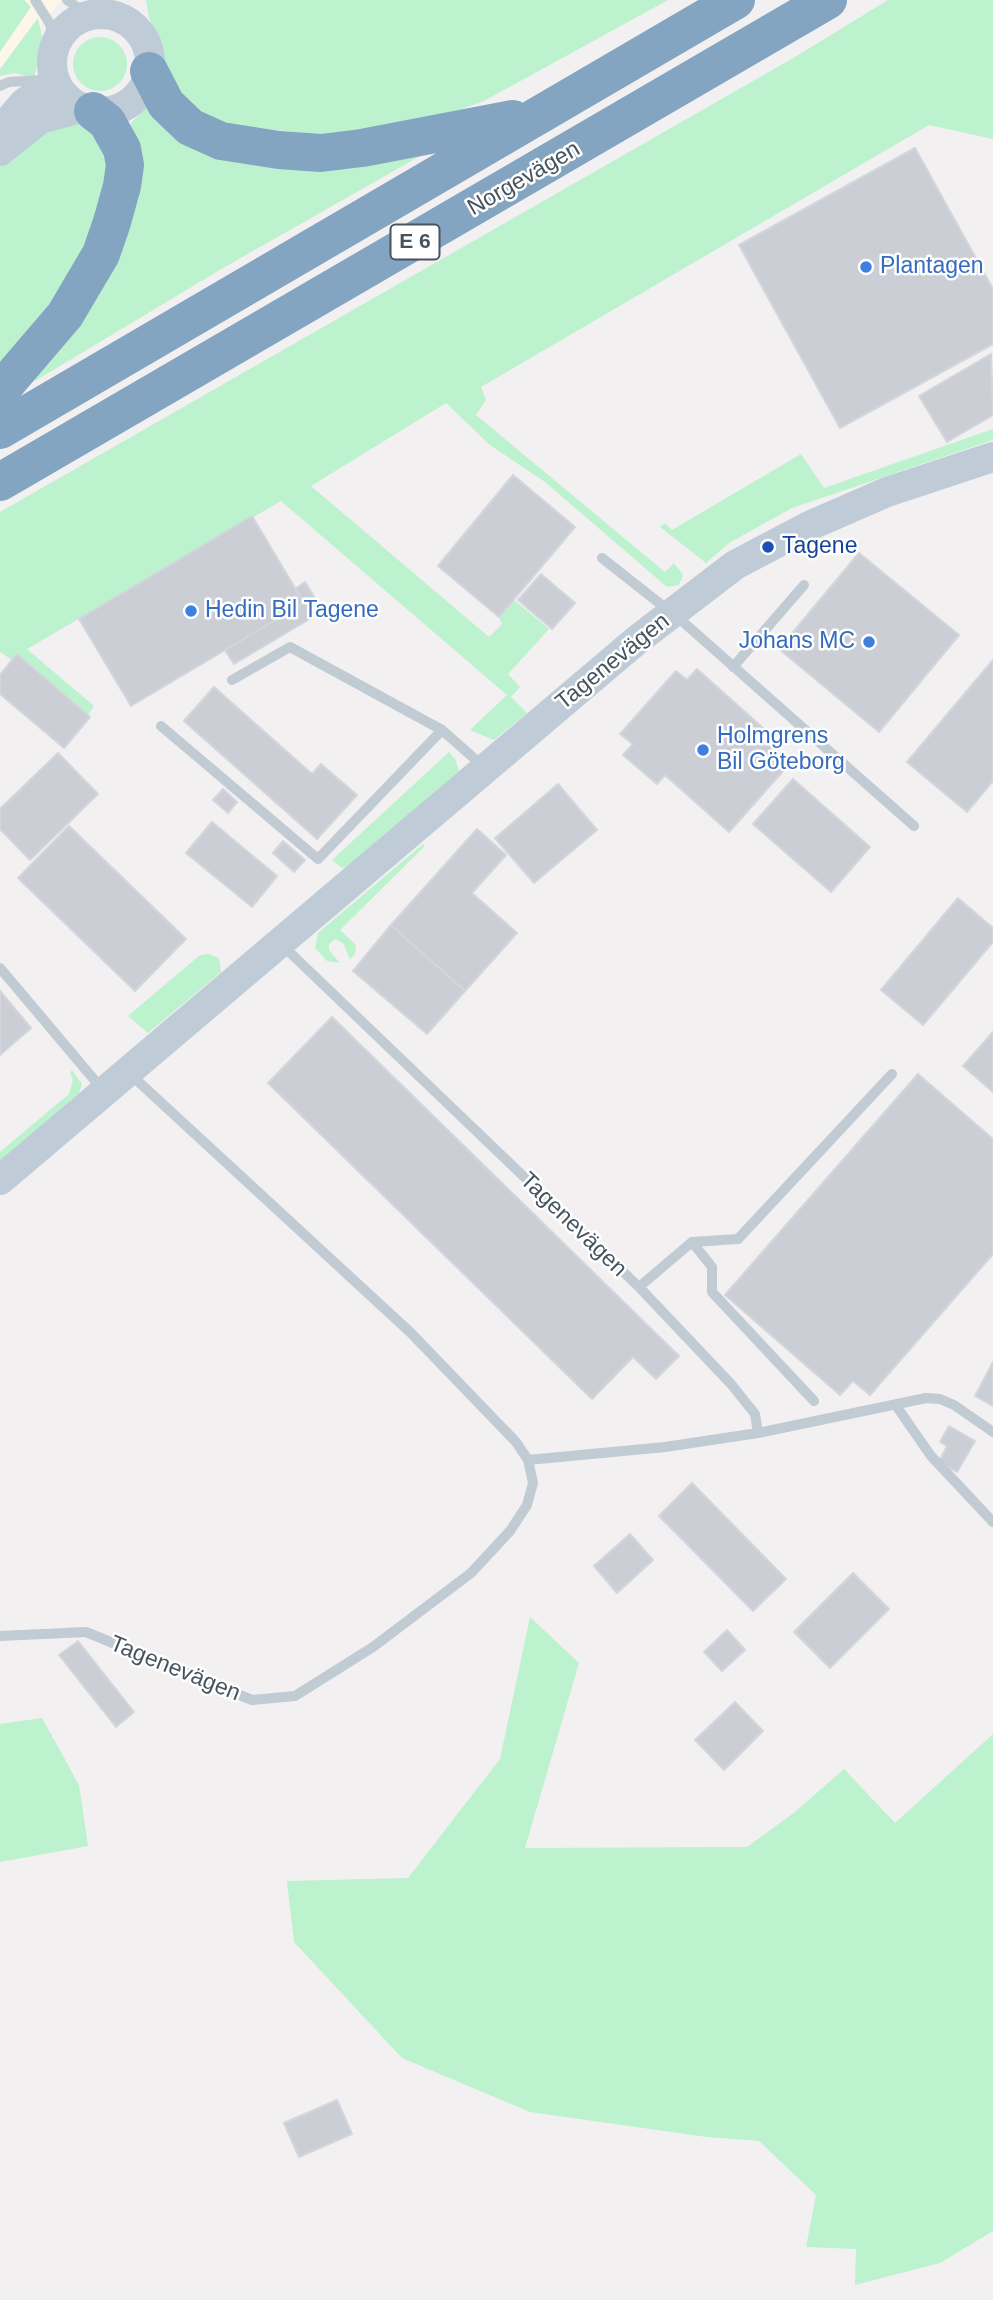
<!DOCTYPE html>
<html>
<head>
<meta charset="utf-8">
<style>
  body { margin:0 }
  canvas { display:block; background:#f2f0f0 }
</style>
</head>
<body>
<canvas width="993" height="2300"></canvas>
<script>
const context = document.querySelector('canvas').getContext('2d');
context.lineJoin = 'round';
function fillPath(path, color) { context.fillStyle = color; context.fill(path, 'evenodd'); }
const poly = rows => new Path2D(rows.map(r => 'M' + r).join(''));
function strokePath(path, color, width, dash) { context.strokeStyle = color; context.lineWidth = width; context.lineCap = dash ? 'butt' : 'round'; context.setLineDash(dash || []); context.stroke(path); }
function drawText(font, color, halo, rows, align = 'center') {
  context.font = font + ' Helvetica,sans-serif'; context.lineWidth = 5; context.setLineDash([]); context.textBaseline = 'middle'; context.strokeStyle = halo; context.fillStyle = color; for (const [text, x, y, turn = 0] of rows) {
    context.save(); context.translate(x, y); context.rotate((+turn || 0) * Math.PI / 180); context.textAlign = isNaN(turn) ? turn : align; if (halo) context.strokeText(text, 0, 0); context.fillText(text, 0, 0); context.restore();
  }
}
const commercial = poly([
  [0,0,61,0,0,77]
]);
const green = poly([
  [0,0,24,0,31,7,0,52],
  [146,0,668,0,484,101,428,121,326,136,230,124,194,109,165,70,161,46,149,17],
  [888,0,993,0,993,139,929,125,481,387,486,400,476,415,665,572,674,563,683,575,679,585,667,587,545,482,490,445,446,403,311,486,489,637,502,624,499,617,514,600,549,629,508,674,520,687,511,697,527,713,494,740,470,730,507,695,281,501,27,649,94,706,88,715,17,655,12,660,0,652,0,512,795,57],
  [38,18,43,41,34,78,14,73,0,76,0,69],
  '73 64a27 27 0 1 1 54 0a27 27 0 1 1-54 0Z',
  [150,103,170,129,443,143,223,268,35,381,34,377,132,132,131,123],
  [82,123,111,154,88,258,0,373,0,164,33,135],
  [993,429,993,440,792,508,729,543,706,563,660,527,665,523,672,530,801,454,824,488],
  [449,752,455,759,459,771,347,867,342,868,332,860],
  [423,844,425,846,340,930,356,945,355,954,350,959,343,943,335,939,329,944,329,950,340,963,327,961,315,948,318,933],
  [208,954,219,958,221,972,148,1033,128,1016,200,955],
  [72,1070,82,1084,79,1093,0,1161,0,1152,69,1094,73,1080,70,1073],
  [530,1617,579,1663,525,1848,747,1847,795,1812,844,1769,895,1823,993,1734,993,2231,940,2263,855,2285,856,2249,806,2247,816,2195,759,2141,707,2137,530,2112,402,2058,294,1942,287,1881,408,1878,500,1759],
  [42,1718,79,1785,88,1846,0,1862,0,1724]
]);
const building = poly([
  [915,148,993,289,993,344,840,428,739,245,915,148],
  [991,354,993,415,947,442,919,396,991,354],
  [513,475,575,527,499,617,438,566,513,475],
  [252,516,304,603,131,706,79,619,252,516],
  [859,553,959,635,879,732,779,649,859,553],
  [541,574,575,603,552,629,518,600,541,574],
  [305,582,323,611,234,664,225,650,304,603,295,589,305,582],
  [17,654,90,717,64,748,0,694,0,675,17,654],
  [993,660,993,781,967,812,907,762,993,660],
  [697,669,782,745,771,758,784,770,729,832,665,775,657,784,623,755,633,744,620,734,676,671,687,680,697,669],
  [214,687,312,774,321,764,357,795,317,839,184,721,214,687],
  [58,753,98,794,30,860,0,829,0,809,58,753],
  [793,779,870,847,831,892,753,824,793,779],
  [558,784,597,830,534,883,495,838,558,784],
  [223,789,237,802,228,813,213,800,223,789],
  [212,822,277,876,252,907,186,853,212,822],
  [69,826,186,939,135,991,18,878,69,826],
  [477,829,506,855,472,893,517,933,465,991,391,925,477,829],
  [283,841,305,860,294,872,273,853,283,841],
  [958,898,993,928,993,942,923,1025,881,990,958,898],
  [391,925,465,991,427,1034,353,971,391,925],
  [0,991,31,1028,0,1055,0,991],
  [332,1017,679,1356,656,1379,633,1357,592,1399,268,1083,332,1017],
  [993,1032,993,1092,963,1066,993,1032],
  [918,1074,993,1139,993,1254,870,1395,853,1381,840,1395,725,1295,918,1074],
  [993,1362,993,1406,975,1396,993,1362],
  [949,1426,975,1441,957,1472,939,1462,947,1446,940,1442,949,1426],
  [692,1483,786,1579,753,1611,659,1516,692,1483],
  [630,1534,653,1560,617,1593,594,1566,630,1534],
  [853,1573,889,1609,830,1668,794,1632,853,1573],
  [727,1630,745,1650,722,1671,704,1652,727,1630],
  [78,1641,134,1712,116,1727,59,1655,78,1641],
  [735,1702,763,1731,724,1770,695,1740,735,1702],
  [337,2100,352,2134,299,2157,284,2123,337,2100]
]);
const lane = poly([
  [35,0,50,24,55,44],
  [67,0,88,15],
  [0,86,9,82,42,80],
  [602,558,682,621,914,826],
  [733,667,804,585],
  [232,680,290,647,442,730,484,767],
  [161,726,318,859,442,730],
  [281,944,639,1287,731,1384,755,1414,758,1433],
  [0,968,102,1089],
  [692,1242,712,1267,712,1292,814,1401],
  [639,1287,692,1242,738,1239,892,1074],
  [897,1407,931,1456,993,1522],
  [528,1460,665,1447,758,1433,926,1398,940,1399,954,1405,993,1432],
  [0,1636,86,1632,252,1700,295,1696,373,1647,471,1573,510,1531,527,1505,533,1483,528,1460,516,1442,411,1333,129,1073]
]);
const secondary = poly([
  '52 63a49 49 0 1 1 98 0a49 49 0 1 1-98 0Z',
  [0,131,24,103,55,81],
  [0,151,40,119,81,108],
  [0,1180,637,640,735,565,809,526,887,492,993,457]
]);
const highway = poly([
  [149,71,166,104,190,127,221,141,279,150,321,153,362,148,513,119],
  [0,391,65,315,101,254,112,222,122,186,125,165,122,149,107,122,93,111],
  [0,430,736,0],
  [0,482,828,0]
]);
const markers = [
  [866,267,7,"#3f7fe0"],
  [768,547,7,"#1a4fb4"],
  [191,611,7,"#3f7fe0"],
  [869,642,7,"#3f7fe0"],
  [703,750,7,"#3f7fe0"]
];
const shields = [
  [415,242,49]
];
const shieldNames = [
  ["E 6",415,242]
];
const streetNames = [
  ["Norgevägen",524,179,-30],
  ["Tagenevägen",613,662,-39],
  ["Tagenevägen",573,1225,44],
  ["Tagenevägen",175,1669,22]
];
const shopNames = [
  ["Plantagen",880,267],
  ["Hedin Bil Tagene",205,611],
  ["Johans MC",855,642,"right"],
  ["Holmgrens",717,737],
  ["Bil Göteborg",717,763]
];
const transitNames = [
  ["Tagene",782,547]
];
fillPath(commercial, '#fdf6e9');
fillPath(green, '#bcf2ce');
fillPath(building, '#cbcfd5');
strokePath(building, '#d3d6dc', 2);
strokePath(lane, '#c0cbd3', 10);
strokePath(secondary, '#bfccd8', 30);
strokePath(highway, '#84a5c2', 38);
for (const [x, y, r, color] of markers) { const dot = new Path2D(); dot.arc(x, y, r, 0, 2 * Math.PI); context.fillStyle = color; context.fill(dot); strokePath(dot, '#fff', 2.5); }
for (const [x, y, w] of shields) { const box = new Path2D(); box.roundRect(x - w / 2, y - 17.5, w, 35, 5); context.fillStyle = '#fff'; context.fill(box); strokePath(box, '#46545f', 2); }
drawText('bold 21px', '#46545f', null, shieldNames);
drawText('23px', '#46545f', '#fff', streetNames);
drawText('23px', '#366cbe', '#fff', shopNames, 'left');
drawText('23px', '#164399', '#fff', transitNames, 'left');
</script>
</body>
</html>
